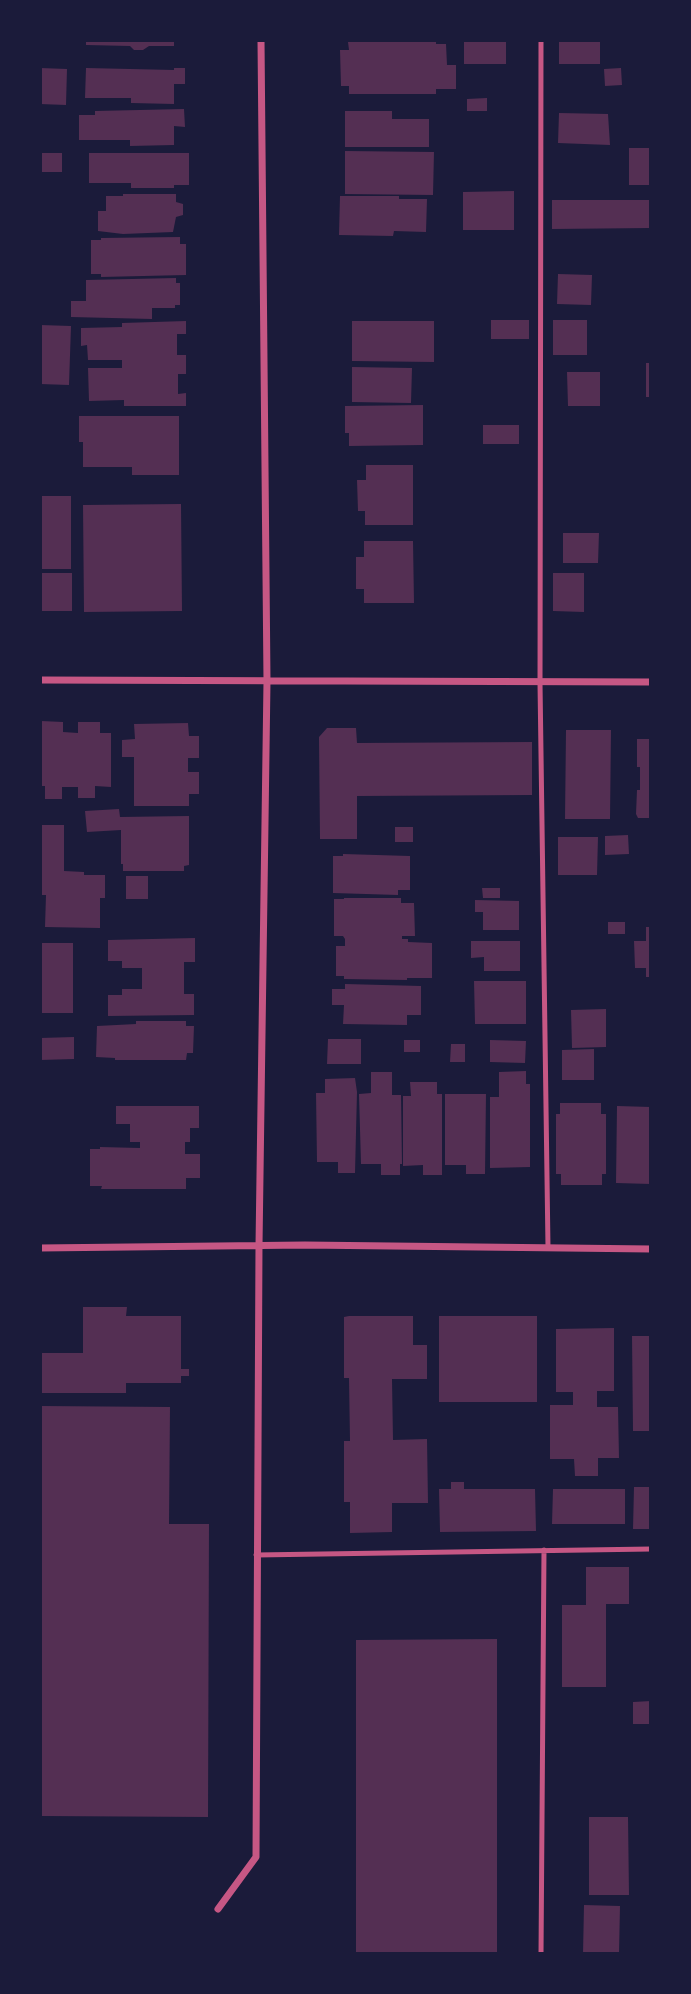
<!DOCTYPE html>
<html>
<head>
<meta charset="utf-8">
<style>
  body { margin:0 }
  #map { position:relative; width:691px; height:1994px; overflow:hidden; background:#1b1b3a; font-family:"Noto Sans",sans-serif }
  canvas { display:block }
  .frame { position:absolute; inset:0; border:42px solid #1b1b3a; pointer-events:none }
</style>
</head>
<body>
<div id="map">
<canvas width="691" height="1994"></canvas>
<div class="frame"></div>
</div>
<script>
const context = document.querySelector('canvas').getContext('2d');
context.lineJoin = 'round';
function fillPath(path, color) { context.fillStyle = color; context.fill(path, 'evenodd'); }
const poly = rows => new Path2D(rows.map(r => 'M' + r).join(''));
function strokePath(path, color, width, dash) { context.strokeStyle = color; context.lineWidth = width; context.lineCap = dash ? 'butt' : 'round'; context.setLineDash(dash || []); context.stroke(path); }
const building = poly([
  [86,40,174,40,174,46,149,46,143,50,134,50,130,46,86,45],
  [383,40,436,41,436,44,446,44,447,65,456,65,456,89,436,89,436,94,349,94,349,86,341,86,340,50,349,50,348,42],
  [464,40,506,40,506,64,464,64],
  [559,40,600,40,600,64,559,64],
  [40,68,67,69,66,105,40,104],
  [86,68,174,70,174,68,185,68,185,84,174,84,174,104,131,103,131,98,85,98],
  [621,68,622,85,605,86,604,69],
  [487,98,487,111,467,111,467,99],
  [184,109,185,127,174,126,174,145,130,146,130,140,79,140,79,115,95,115,95,111],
  [345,111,392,111,392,119,429,119,429,147,345,147],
  [559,113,608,114,610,145,558,143],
  [629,148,651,148,651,185,629,185],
  [345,151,434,152,433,195,345,194],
  [40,153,62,153,62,172,40,172],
  [89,153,189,153,189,185,174,185,174,188,131,188,131,183,89,183],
  [514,191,514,230,463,230,463,192],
  [123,194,176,194,176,202,183,204,183,215,176,217,173,232,123,234,98,231,98,211,106,211,106,196,123,196],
  [340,196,399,196,399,199,427,199,426,232,394,231,393,236,339,235],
  [552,200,651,200,651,228,552,229],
  [180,237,180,244,186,244,186,275,101,277,101,274,91,274,91,240,101,240,101,238],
  [558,274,592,275,591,305,557,304],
  [176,278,176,283,180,283,180,305,175,305,175,308,152,308,152,319,71,317,71,301,86,301,86,280],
  [491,320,529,320,529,339,491,339],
  [553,320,587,320,587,355,553,355],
  [186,321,186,334,177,334,177,355,186,355,186,374,178,374,178,394,186,393,186,406,124,406,124,400,89,401,88,368,122,368,122,360,88,360,87,345,81,346,81,328,122,327,122,323],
  [352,321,434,321,434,362,352,361],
  [40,325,71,326,69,385,40,384],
  [646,363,651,363,651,397,646,397],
  [352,367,412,368,411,403,352,402],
  [567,372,600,372,600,406,568,406],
  [423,405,423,445,349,446,349,433,345,433,345,406],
  [79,416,179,416,179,475,132,475,132,467,83,467,83,442,79,442],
  [483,425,519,425,519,444,483,444],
  [366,465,413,465,413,525,365,525,365,511,358,511,357,480,366,480],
  [40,496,71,496,71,569,40,569],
  [181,504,182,611,84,612,83,505],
  [563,533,599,533,598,563,563,563],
  [364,541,413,541,414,603,364,603,364,589,356,589,356,557,364,557],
  [40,573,72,573,72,611,40,611],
  [553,573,584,573,584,612,553,611],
  [41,721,63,722,63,732,78,733,78,722,100,722,100,733,111,733,111,787,95,786,95,798,78,798,78,787,62,787,62,799,45,799,45,786,40,786],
  [188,723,189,736,199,736,199,758,188,758,188,772,199,772,199,794,189,794,189,806,134,806,134,757,122,757,122,740,135,739,134,724],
  [327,728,356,728,357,743,532,742,532,795,357,796,357,839,320,839,319,737],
  [566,730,611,730,610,819,565,819],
  [637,739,651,739,651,818,638,818,636,814,637,790,640,790,640,767,637,767],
  [119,809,120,817,189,816,189,865,184,866,184,871,123,871,123,864,121,864,121,830,87,832,85,811],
  [40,825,64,825,64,871,84,872,84,875,105,875,105,898,100,898,100,928,45,927,46,895,40,895],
  [395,827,413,827,413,842,395,842],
  [628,835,629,854,605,855,605,836],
  [558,837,598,837,597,875,558,875],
  [343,854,410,856,410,890,398,890,398,895,333,893,333,856,343,856],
  [126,876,148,876,148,899,126,899],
  [482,888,500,888,500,898,483,898],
  [344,898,401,898,401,903,414,903,415,936,402,936,402,939,408,939,408,942,432,943,432,978,407,978,407,980,344,979,344,976,336,976,336,946,345,946,345,939,343,936,334,936,334,899,344,899],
  [475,900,519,901,519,930,483,930,483,912,475,912],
  [608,922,625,922,625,934,608,934],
  [646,927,651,927,651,977,646,977,646,968,635,968,634,941,646,941],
  [195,938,195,962,184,962,184,994,194,994,194,1015,108,1016,108,995,122,995,122,989,142,989,142,968,122,968,122,961,108,961,108,940],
  [471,941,520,941,520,971,484,971,484,957,471,958],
  [40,943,73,943,73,1013,40,1013],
  [474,981,526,981,526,1024,475,1024],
  [345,984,421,986,421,1015,407,1015,407,1025,343,1024,344,1005,332,1005,332,989,345,989],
  [606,1009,606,1047,572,1048,571,1010],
  [136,1021,186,1021,186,1026,194,1026,193,1053,187,1053,186,1060,115,1060,115,1058,96,1057,97,1026,136,1024],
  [74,1037,74,1059,40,1060,40,1038],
  [328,1039,361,1039,361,1064,327,1064],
  [404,1040,420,1040,420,1052,404,1052],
  [490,1040,526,1041,525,1063,490,1062],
  [451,1044,465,1044,465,1062,450,1062],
  [594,1049,594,1080,562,1080,562,1050],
  [526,1071,526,1084,530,1084,530,1167,490,1168,490,1097,499,1097,499,1072],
  [371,1072,392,1072,392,1095,401,1095,402,1164,400,1164,400,1175,381,1175,381,1164,361,1164,359,1094,371,1093],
  [355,1078,357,1092,355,1173,338,1173,338,1162,317,1162,316,1093,325,1093,325,1079],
  [410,1082,437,1082,437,1094,442,1094,442,1175,423,1175,423,1165,403,1166,403,1096,411,1096],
  [445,1094,486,1094,485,1174,466,1174,466,1165,445,1165],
  [560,1103,601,1103,601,1114,606,1114,606,1174,602,1174,602,1185,561,1185,561,1174,556,1174,556,1114,560,1114],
  [116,1106,199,1106,199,1128,190,1128,190,1142,185,1142,185,1154,200,1154,200,1178,186,1178,186,1189,101,1189,102,1186,90,1186,90,1149,100,1149,100,1147,140,1148,140,1142,130,1142,130,1124,116,1124],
  [617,1106,651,1107,651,1184,616,1183],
  [83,1307,127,1307,126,1316,181,1316,181,1369,189,1369,189,1376,181,1376,181,1383,126,1383,126,1393,40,1393,40,1353,83,1353],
  [349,1316,413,1316,413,1345,427,1345,427,1379,392,1379,393,1440,427,1439,428,1503,392,1503,392,1532,350,1533,350,1502,344,1502,344,1441,350,1441,349,1378,344,1378,344,1317],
  [439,1316,537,1316,537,1402,439,1402],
  [614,1328,614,1391,597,1391,597,1407,618,1407,619,1458,598,1458,598,1476,575,1476,574,1459,550,1459,550,1405,573,1405,573,1392,556,1392,556,1329],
  [632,1336,651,1336,651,1431,633,1431],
  [40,1406,170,1407,169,1524,209,1524,208,1817,40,1816],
  [451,1482,464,1482,464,1489,535,1489,536,1531,440,1532,439,1489,451,1489],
  [634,1487,651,1487,651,1529,633,1529],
  [553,1489,625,1489,625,1524,552,1524],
  [586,1567,629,1567,629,1604,606,1604,606,1687,562,1687,562,1605,586,1605],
  [497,1639,497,1954,356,1954,356,1640],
  [651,1701,651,1724,633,1724,633,1702],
  [589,1817,628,1817,629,1895,589,1895],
  [584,1905,620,1906,619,1954,583,1954]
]);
const service = poly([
  [541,40,540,683,548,1247],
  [256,1555,651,1549],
  [541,1954,544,1550]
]);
const minor = poly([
  [40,680,651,682],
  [40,1248,305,1245,651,1249],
  [218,1909,256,1857,259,1245,267,681,261,40]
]);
fillPath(building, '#542f53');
strokePath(service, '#c65784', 5);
strokePath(minor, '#c65784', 7);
</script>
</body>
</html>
